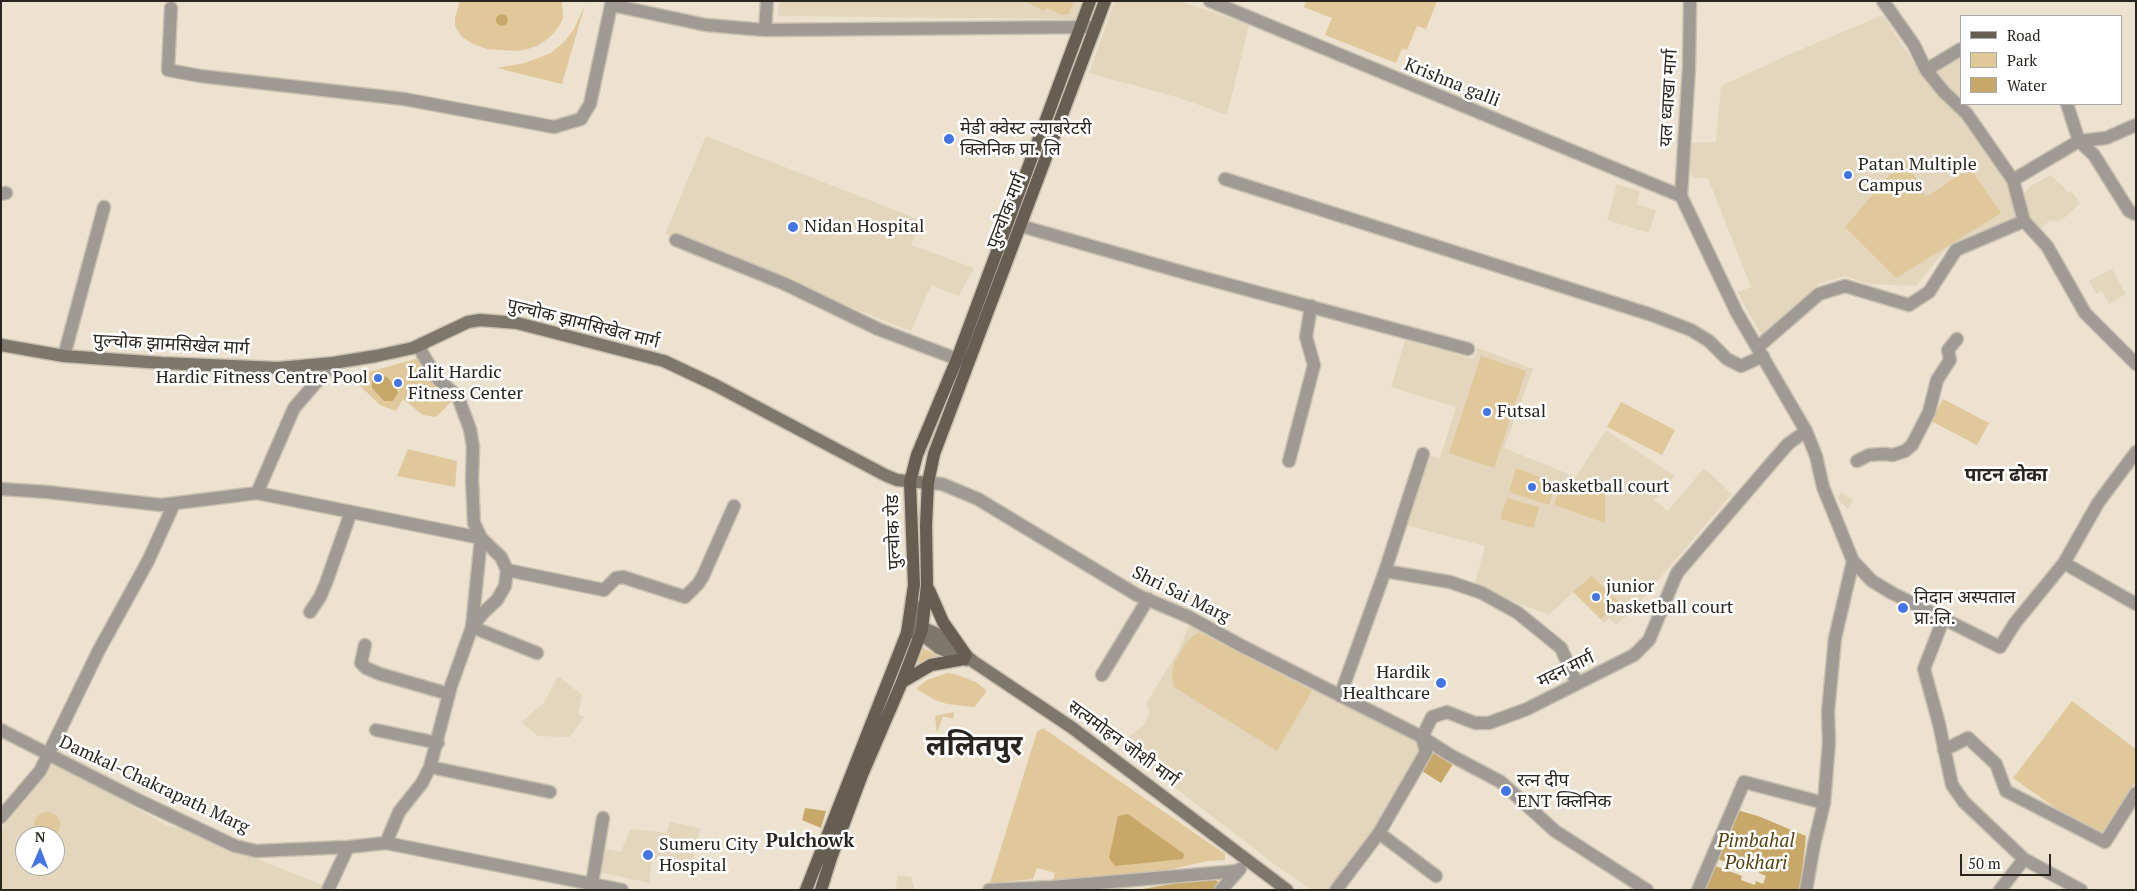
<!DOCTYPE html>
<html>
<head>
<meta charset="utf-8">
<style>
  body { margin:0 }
  #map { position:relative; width:2137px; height:891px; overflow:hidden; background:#ece2cf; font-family:"PT Serif",serif }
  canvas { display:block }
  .frame { position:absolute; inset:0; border:2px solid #2a261f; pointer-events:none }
  .legend { position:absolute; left:1960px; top:15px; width:162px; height:90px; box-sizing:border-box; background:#fff; border:1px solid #aaa8a5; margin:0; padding:6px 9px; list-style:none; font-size:15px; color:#2a261f }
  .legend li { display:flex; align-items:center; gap:10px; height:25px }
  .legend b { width:25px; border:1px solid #aaa8a5 }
  .north { position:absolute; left:15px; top:826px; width:50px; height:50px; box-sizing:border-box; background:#fff; border:1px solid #aaa8a5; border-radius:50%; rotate:1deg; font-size:14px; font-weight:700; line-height:20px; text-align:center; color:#2a261f }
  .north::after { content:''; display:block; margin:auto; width:18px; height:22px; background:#4375e6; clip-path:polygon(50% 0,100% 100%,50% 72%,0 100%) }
  .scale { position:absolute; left:1960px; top:854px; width:91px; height:22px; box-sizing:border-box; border:2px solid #2a261f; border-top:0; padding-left:6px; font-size:15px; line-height:18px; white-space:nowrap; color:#2a261f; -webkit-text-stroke:4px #fff; paint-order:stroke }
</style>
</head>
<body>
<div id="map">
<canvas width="2137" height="891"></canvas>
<div class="frame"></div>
<ul class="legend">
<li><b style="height:6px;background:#665f51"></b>Road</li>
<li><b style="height:14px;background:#e0c89a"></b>Park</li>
<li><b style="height:14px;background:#c8a869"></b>Water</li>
</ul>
<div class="north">N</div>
<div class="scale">50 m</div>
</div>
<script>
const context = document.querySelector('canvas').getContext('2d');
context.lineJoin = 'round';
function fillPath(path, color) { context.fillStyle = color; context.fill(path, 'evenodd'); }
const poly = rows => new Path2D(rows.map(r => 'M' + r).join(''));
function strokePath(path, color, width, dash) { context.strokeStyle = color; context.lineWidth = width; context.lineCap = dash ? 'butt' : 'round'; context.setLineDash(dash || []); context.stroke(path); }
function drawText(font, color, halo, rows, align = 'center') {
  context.font = font + ' "PT Serif","Noto Sans Devanagari",serif'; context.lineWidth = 5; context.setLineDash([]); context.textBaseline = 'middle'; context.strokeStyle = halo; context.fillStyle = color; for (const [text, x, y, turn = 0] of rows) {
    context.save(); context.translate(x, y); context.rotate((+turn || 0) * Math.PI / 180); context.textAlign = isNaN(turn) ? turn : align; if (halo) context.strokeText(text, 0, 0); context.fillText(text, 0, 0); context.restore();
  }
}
const built = poly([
  [779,1,1083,1,1077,19,778,16],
  [1115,1,1180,1,1249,25,1227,115,1180,98,1089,73],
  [1883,15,1921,74,1960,114,2003,172,2018,202,2016,218,1947,248,1916,286,1868,284,1845,276,1819,284,1761,334,1737,292,1751,287,1708,178,1693,178,1690,171,1691,143,1716,142,1721,86,1790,54],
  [1961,53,1961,104,1931,70],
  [706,136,922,221,911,245,974,268,959,296,931,285,911,331,665,234],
  [2050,175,2063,186,2067,193,2071,191,2080,203,2063,219,2057,222,2050,220,2037,232,2019,199,2031,186],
  [1617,184,1640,191,1636,204,1656,210,1649,233,1607,220],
  [2112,269,2126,294,2109,304,2102,291,2096,294,2089,281],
  [1405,340,1473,359,1478,348,1533,369,1504,448,1576,477,1606,430,1675,476,1654,500,1668,511,1704,468,1732,494,1631,612,1616,625,1609,618,1604,623,1573,592,1549,615,1474,586,1485,546,1405,525,1426,455,1440,458,1456,407,1391,387],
  [1841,492,1853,500,1848,509,1837,499],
  [1191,622,1414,739,1423,757,1332,890,1312,890,1278,867,1121,746,1129,736,1144,725,1150,711,1146,704,1177,653],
  [558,676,582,695,578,714,584,717,570,737,538,736,521,722,544,703],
  [50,761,168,826,181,828,327,887,327,890,1,890,1,828,14,814],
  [25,836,55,836,55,866,25,866],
  [670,822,700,828,693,862,652,859,649,883,599,872,601,848,621,852,630,829,666,833],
  [898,875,911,877,915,890,895,890]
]);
const green = poly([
  [460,1,562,1,563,18,558,28,550,37,539,45,528,49,517,51,487,49,473,44,462,37,455,26,455,18],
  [1025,1,1074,1,1069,14,1062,15,1047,8,1044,11],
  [1306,1,1437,1,1426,29,1417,26,1407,50,1402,49,1396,63,1325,35,1332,18,1304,7],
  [585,5,562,84,497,68,525,63,551,53,564,42,574,29],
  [1904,158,1926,197,1970,168,2001,213,1896,278,1845,227],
  [1481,356,1526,371,1494,468,1449,453],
  [419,358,453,400,436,417,423,415,403,399,396,411,380,405,351,377],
  [1943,399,1989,423,1977,445,1931,421],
  [1621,402,1675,430,1662,455,1607,427],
  [408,449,457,461,455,487,397,476],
  [1516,468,1556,483,1549,505,1509,492],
  [1562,481,1605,494,1605,523,1554,505],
  [1507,498,1539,507,1533,528,1500,519],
  [1592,576,1619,602,1601,619,1573,592],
  [1199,632,1312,691,1277,751,1174,687,1172,674,1174,663,1187,641],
  [922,647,939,657,914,664],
  [947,673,955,674,976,682,986,690,985,694,974,707,947,704,935,700,918,690,917,688,927,680],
  [2072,701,2136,749,2136,781,2098,838,2013,778],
  [954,712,953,719,943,716,937,733,935,716],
  [1043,728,1225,854,1225,860,1207,861,1168,870,1103,877,1053,880,1055,873,1037,868,1033,879,990,883,1037,732],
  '34 825a13 13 0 1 1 26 0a13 13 0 1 1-26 0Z'
]);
const water = poly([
  '496 20a6 6 0 1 1 12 0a6 6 0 1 1-12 0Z',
  [379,375,387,377,396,388,398,393,393,401,384,401,372,388,372,380],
  [1434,752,1453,764,1441,783,1422,771],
  [805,808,826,811,821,828,802,820],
  [1733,809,1758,816,1806,836,1800,890,1703,890],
  [1128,814,1184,854,1183,859,1115,866,1109,858,1118,816],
  [1212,877,1223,886,1221,890,1137,890]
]);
const pier = poly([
  [1715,858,1745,869,1747,865,1760,870,1759,873,1766,876,1763,884,1756,881,1755,885,1741,880,1742,876,1713,865]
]);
const minor = poly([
  [1883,1,1914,45,1926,70,1944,92,1967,114,2013,180,2024,221,2047,246,2085,313,2136,364],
  [611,5,706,25,765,30,1091,27],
  [171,8,168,70,200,76,404,99,554,127,581,119,590,104,612,1],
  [765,30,767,1],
  [1926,70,1961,49],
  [2067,104,2079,141,2094,155,2129,211,2135,214],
  [1225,179,1652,315,1691,330,1709,341,1727,359,1741,366,1763,356],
  [2013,180,2079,141,2106,138,2136,125],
  [1,194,6,193],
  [1021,226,1189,274,1468,349],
  [676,240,785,284,878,329,957,359],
  [421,344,422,353,438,379,458,397,470,429,473,447,472,479,474,523,481,538,501,557,507,570],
  [1758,347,1819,294,1845,286,1909,305,1929,292,1956,250,2024,221],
  [64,356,104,207],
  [1806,431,1816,456,1823,487,1853,561,1872,581,1892,593,2000,647,2015,623,2064,563,2136,604],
  [1289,461,1314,365,1306,337,1311,306],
  [1857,461,1869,455,1884,454,1893,455,1905,451,1912,445,1929,412,1937,380,1950,360,1948,350,1957,339],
  [928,483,942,484,978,499,1137,595,1189,617,1242,646,1422,737,1450,755,1501,782,1555,831,1647,890],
  [1,489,47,492,161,505,257,493,481,538,472,627,451,686,430,767,422,783,399,812,386,843],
  [257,493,294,408,333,363],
  [2064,563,2098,503,2136,452],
  [1385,571,1450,582,1482,593,1518,613,1561,648,1576,682],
  [310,612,320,597,326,583,351,512],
  [1943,620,1924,669,1939,724,1952,785,1964,802,2024,859,2081,890],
  [365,645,361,663,366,668,380,674,449,694],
  [537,653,472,627,483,613,497,600,505,586,507,570,604,590,616,578,623,577,685,597,698,584,703,576,734,506],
  [1102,675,1148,599],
  [1340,696,1385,571,1423,454],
  [1,730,140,801,235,846,256,851,348,847,386,843,622,890],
  [376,730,438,743],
  [1944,750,1968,738,1996,764,2006,791,2105,842,2136,793],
  [430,767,550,792],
  [1,817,40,771,99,650,148,561,174,504],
  [1379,833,1436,876],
  [592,884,603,818],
  [328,890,348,847],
  [989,890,1052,887,1238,871],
  [1221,890,1240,869],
  [1698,890,1744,782,1824,803],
  [1806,890,1814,845,1824,803,1829,742,1828,712,1835,638,1853,561],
  [2000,890,2024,859]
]);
const tertiary = poly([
  [1210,1,1681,196],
  [1681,196,1689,67,1690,1],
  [1336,890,1379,833,1426,752,1422,737,1432,717,1447,712,1475,723,1489,723,1527,709,1634,655,1649,640,1677,573,1774,460,1788,444,1806,431,1737,313,1681,196]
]);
const secondary = poly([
  [1,345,64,356,162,363,278,368,333,363,376,356,413,348,468,322,480,320,517,323,664,361,715,385,885,475,897,480,928,483],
  [912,600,917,620,925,637,939,648,967,660],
  [907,633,928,630,942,636,974,662,1071,727,1287,890]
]);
const primary = poly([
  [929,590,943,622,966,655],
  [902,682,931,665,964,659],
  [806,890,907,633,914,585,910,482,917,455,957,359,1090,1],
  [821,890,831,858,862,775,902,682,922,630,927,585,926,525,928,483,934,454,1105,1]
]);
const markers = [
  [949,139,6,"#4375e6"],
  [1848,175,5,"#4375e6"],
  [793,227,6,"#4375e6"],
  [378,378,5,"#4375e6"],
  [398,383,5,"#4375e6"],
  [1487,412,5,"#4375e6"],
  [1532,487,5,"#4375e6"],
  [1596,597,5,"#4375e6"],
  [1903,608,6,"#4375e6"],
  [1441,683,6,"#4375e6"],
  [1506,791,6,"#4375e6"],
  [648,855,6,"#4375e6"]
];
const streetNames = [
  ["Krishna galli",1452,83,22],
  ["यल ध्वाखा मार्ग",1669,98,-87],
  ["पुल्चोक मार्ग",1007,211,-69],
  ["पुल्चोक झामसिखेल मार्ग",583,324,14],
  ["पुल्चोक झामसिखेल मार्ग",171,345,3],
  ["पुल्चोक रोड",894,532,-92],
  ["Shri Sai Marg",1181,595,26],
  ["मदन मार्ग",1566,670,-26],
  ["सत्यमोहन जोशी मार्ग",1123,744,36],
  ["Damkal-Chakrapath Marg",154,785,25]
];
const poiNames = [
  ["मेडी क्वेस्ट ल्याबरेटरी",960,129],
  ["क्लिनिक प्रा. लि",960,150],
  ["Patan Multiple",1858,165],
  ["Campus",1858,186],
  ["Nidan Hospital",804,227],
  ["Lalit Hardic",408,373],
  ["Fitness Center",408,394],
  ["Hardic Fitness Centre Pool",368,378,"right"],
  ["Futsal",1497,412],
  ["basketball court",1542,487],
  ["junior",1606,587],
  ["basketball court",1606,608],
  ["निदान अस्पताल",1914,598],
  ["प्रा.लि.",1914,619],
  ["Hardik",1430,673,"right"],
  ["Healthcare",1430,694,"right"],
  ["रत्न दीप",1517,781],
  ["ENT क्लिनिक",1517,802],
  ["Sumeru City",659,845],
  ["Hospital",659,866]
];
const neighbourhoodNames = [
  ["पाटन ढोका",2006,476],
  ["Pulchowk",810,842]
];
const waterNames = [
  ["Pimbahal",1756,842],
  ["Pokhari",1756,864]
];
const townNames = [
  ["ललितपुर",974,747]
];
fillPath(built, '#e3d6bc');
fillPath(green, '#e0c89a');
fillPath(water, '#c8a869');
fillPath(pier, '#ece2cf');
strokePath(minor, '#c9c0af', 15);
strokePath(tertiary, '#c9c0af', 15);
strokePath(secondary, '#c9c0af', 15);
strokePath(primary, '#c9c0af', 15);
strokePath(minor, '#9f9a93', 12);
strokePath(tertiary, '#9f9a93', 12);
strokePath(secondary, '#7e786c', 12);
strokePath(primary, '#665f51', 12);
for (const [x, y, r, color] of markers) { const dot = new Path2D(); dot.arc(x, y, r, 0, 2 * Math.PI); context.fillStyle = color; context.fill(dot); strokePath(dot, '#fff', 2); }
drawText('18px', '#2a261f', '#fff', streetNames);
drawText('18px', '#2a261f', '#fff', poiNames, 'left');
drawText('bold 19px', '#2a261f', '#fff', neighbourhoodNames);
drawText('italic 19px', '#58420f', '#fff', waterNames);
drawText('bold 28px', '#2a261f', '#fff', townNames);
</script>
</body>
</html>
